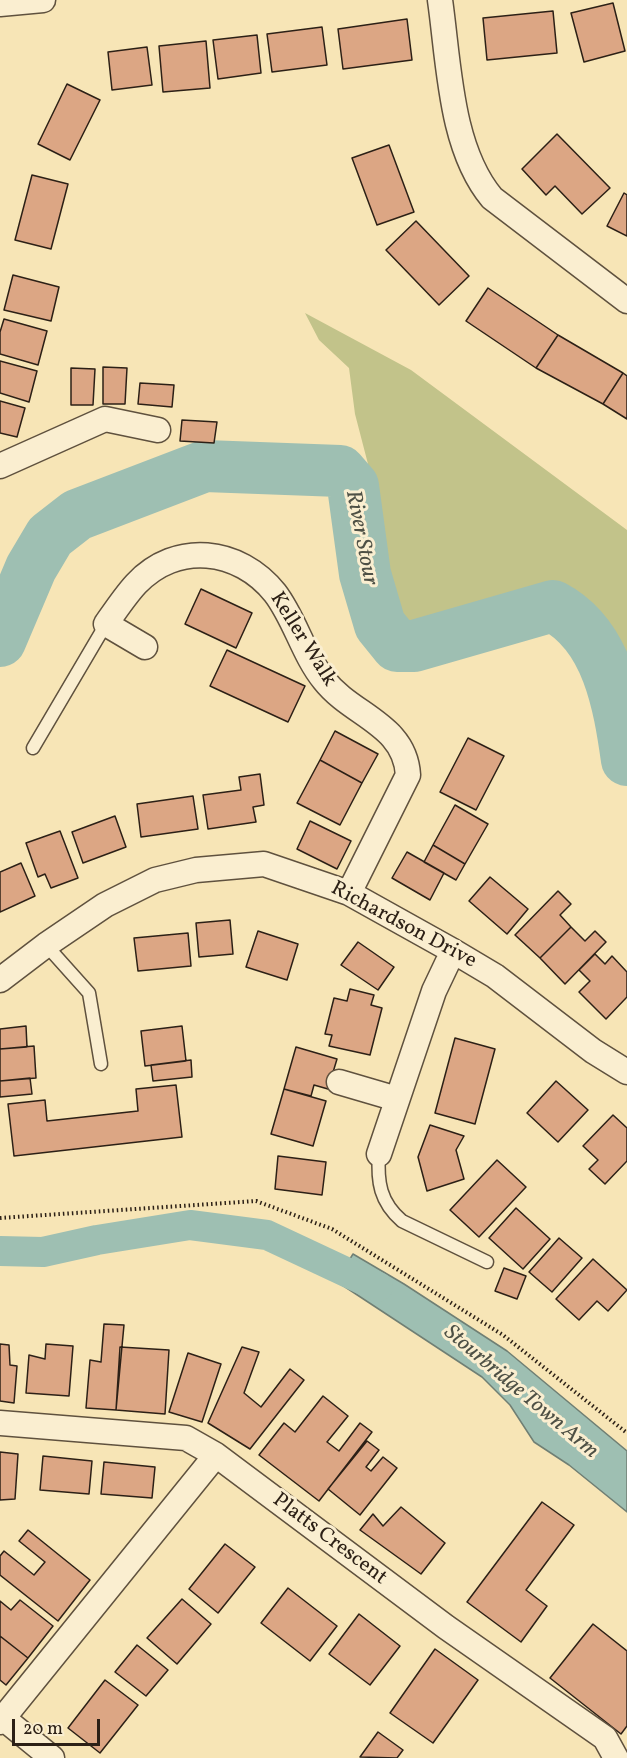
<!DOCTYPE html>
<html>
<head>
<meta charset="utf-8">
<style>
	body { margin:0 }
	#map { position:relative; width:627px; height:1758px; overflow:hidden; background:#f7e5b6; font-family:Vollkorn,serif }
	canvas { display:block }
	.scale { position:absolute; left:12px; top:1719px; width:88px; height:27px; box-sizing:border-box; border:3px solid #2c2016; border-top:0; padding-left:8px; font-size:18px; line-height:21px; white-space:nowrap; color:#2c2016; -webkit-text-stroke:4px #faeed0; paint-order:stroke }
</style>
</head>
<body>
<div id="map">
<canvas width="627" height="1758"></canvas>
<div class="scale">20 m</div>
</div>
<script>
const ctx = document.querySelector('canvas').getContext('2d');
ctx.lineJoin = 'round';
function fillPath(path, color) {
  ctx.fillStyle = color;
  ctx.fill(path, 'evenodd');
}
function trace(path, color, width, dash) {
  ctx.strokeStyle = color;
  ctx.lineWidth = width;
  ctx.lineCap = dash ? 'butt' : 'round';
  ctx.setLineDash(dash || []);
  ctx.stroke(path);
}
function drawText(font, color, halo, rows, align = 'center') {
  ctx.font = font + ' Vollkorn,serif';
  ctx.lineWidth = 6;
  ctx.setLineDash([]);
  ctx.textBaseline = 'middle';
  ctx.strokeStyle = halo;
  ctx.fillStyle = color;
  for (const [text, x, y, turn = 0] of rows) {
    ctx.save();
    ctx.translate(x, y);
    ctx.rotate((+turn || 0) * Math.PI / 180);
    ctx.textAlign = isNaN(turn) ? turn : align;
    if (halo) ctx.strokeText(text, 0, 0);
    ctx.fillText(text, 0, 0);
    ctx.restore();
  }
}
fillPath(new Path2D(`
	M305,313L411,370L627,530V702L594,620L556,597L427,631L392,610L372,515L368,464L355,414L349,368L319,340Z`), '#c2c38a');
const water = new Path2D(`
	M353,1254L404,1284L507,1351L627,1451V1512L569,1465L534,1442L510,1405L482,1377L336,1281Z`);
fillPath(water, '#9ebfb2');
trace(water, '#707f74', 1.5);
trace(new Path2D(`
	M0,1251L43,1252L97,1240L190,1225L267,1235L378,1287`), '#9ebfb2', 30);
trace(new Path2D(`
	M0,641L31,568L50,536L77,515L205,466L340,471L353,486L365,574L380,625L397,646H414L553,606C608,635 619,704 627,760`), '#9ebfb2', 52);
const building = new Path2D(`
	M613,3L625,51L584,62L571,13Z
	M553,11L557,53L487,60L483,18Z
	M407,19L412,60L343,69L338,29Z
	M322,27L327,65L272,72L267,34Z
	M257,35L261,73L218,79L213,40Z
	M206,41L210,88L163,92L159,46Z
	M147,47L152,85L112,90L108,52Z
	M67,84L100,100L70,160L38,144Z
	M557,134L610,188L582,214L555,186L546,195L522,169Z
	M389,145L414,212L377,225L352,158Z
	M32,175L68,184L51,249L15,240Z
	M624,193L627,195V236L607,226Z
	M416,221L469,276L439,305L386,250Z
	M13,275L59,287L51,321L4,310Z
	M488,288L558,335L536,368L466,321Z
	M4,319L47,331L38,365L0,354V332Z
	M558,335L623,373L603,404L536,368Z
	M0,361L37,371L29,402L0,393Z
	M103,367L127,368L125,404H103Z
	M71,368L95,369L93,405H71Z
	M623,373L627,376V419L603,404Z
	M140,383L174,385L172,407L138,404Z
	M0,401L25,408L17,437L0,433Z
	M182,420L217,422L214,443L180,441Z
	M201,589L252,613L236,648L185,624Z
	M227,650L305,686L288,722L210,686Z
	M335,731L378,754L362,783L320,760Z
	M468,738L504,756L476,810L440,792Z
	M320,760L362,783L340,825L297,803Z
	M260,774L264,805L253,807L256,822L208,829L203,795L241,790L239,777Z
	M193,796L198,829L141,837L137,804Z
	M455,805L488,824L465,864L433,845Z
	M115,816L126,847L83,863L72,832Z
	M310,821L351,841L337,869L297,849Z
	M60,831L78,878L51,888L45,874L38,877L26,843Z
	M433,845L465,864L456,880L424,862Z
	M407,852L444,873L430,900L392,878Z
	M21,863L35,896L0,912V872Z
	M490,877L528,909L507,934L469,901Z
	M558,891L571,904L560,915L571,927L540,958L515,935Z
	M230,920L233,954L199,957L196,923Z
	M571,927L585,941L595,931L606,942L565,984L540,958Z
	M258,931L298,944L287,980L246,967Z
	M188,933L191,966L138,971L134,938Z
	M358,942L394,967L378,990L341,965Z
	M595,954L605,964L612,956L627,972V997L606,1019L579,992L590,981L579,970Z
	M350,989L374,995L371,1005L382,1008L370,1055L329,1046L332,1035L325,1034L334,998L347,1001Z
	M26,1026L27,1047L0,1049V1029Z
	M182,1026L186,1061L145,1066L141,1031Z
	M455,1038L495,1049L475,1124L435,1113Z
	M34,1046L36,1078L0,1081V1049Z
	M296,1047L337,1059L328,1089L314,1085L311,1096L284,1089Z
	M191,1060L192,1077L153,1081L151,1065Z
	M30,1078L32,1094L0,1097V1081Z
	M556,1081L588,1110L558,1142L527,1113Z
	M176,1085L182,1137L14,1156L8,1104L45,1100L47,1121L138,1111L136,1089Z
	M284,1089L326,1101L313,1146L271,1134Z
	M613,1115L627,1128V1161L605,1184L589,1169L598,1160L583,1146Z
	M430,1125L464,1136L456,1150L464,1179L427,1191L418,1157Z
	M278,1156L326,1162L322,1195L275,1189Z
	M497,1160L526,1187L479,1237L450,1210Z
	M516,1208L550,1239L523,1269L489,1238Z
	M559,1238L582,1258L552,1292L529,1272Z
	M593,1259L627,1290L608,1311L597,1301L579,1320L556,1299Z
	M504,1268L526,1276L517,1299L495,1291Z
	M104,1324L124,1325L116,1410L86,1408L90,1360L101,1362Z
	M0,1344L9,1345L10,1365L17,1366L14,1403L0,1401Z
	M46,1344L73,1346L69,1396L26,1393L29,1355L45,1359Z
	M120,1347L169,1350L165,1414L116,1410Z
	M242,1347L259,1352L244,1393L261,1407L290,1369L304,1380L250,1449L208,1423Z
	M188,1353L221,1364L202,1422L169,1412Z
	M323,1396L348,1416L327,1442L339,1451L360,1423L372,1432L319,1501L259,1455L284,1423L295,1432Z
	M367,1441L379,1450L366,1467L371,1471L383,1457L397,1468L360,1515L328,1489Z
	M0,1452L18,1454L15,1499L0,1500Z
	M43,1456L92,1461L89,1494L40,1490Z
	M104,1462L155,1467L152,1498L101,1494Z
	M542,1502L574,1525L526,1590L547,1606L521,1642L467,1602Z
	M401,1507L445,1543L421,1574L360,1530L373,1514L383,1526Z
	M28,1530L90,1580L58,1621L0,1575V1556L4,1551L34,1575L45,1562L19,1541Z
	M225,1544L255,1567L218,1613L189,1589Z
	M288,1588L337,1626L310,1661L261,1623Z
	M182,1599L211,1624L177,1664L147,1638Z
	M20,1600L53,1626L28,1658L0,1636V1601L11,1610Z
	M359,1614L400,1646L370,1685L329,1654Z
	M593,1624L627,1651V1726L621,1734L550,1678Z
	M0,1636L28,1658L6,1685L0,1680Z
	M137,1645L168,1670L146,1696L115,1672Z
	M435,1649L478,1680L433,1743L390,1713Z
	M105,1680L138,1705L100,1753L68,1728Z
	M378,1732L403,1750L397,1758L360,1757Z`);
fillPath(building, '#dca684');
trace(building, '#2c2016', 1.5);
const service = new Path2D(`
	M33,748L106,624
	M46,945L89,993L101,1064
	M379,1154C377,1182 380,1202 402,1221L487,1262`);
const minor = new Path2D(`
	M440,0C449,63 450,148 492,198L627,301
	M0,4L43,0
	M0,466L105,419L158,430
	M145,647L106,624C115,611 125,596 136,584C176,541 239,548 275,593C295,619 303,654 324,680C352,716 405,724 408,775L349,893
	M0,980L46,945L105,905L155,880L196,870L264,864L349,893L453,951L495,976L593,1051L627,1072
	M339,1082L397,1099
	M379,1154L434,991L453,951
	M0,1423L186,1438L216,1455L446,1627L605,1738L616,1758
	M3,1718L52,1758
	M0,1722L216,1455`);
trace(service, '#5f513e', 15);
trace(minor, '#5f513e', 27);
trace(new Path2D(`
	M0,1218L256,1201L332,1229L503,1335L627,1433`), '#2c2016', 4, [1.5, 3]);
trace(service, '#faeed0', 12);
trace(minor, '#faeed0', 24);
drawText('21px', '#2c2016', '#faeed0', [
	["Keller Walk",302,640,58],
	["Richardson Drive",403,926,28],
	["Platts Crescent",329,1540,37]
]);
drawText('italic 22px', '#4e5045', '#faeed0', [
	["River Stour",360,538,79],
	["Stourbridge Town Arm",520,1393,40]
]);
</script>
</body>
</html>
